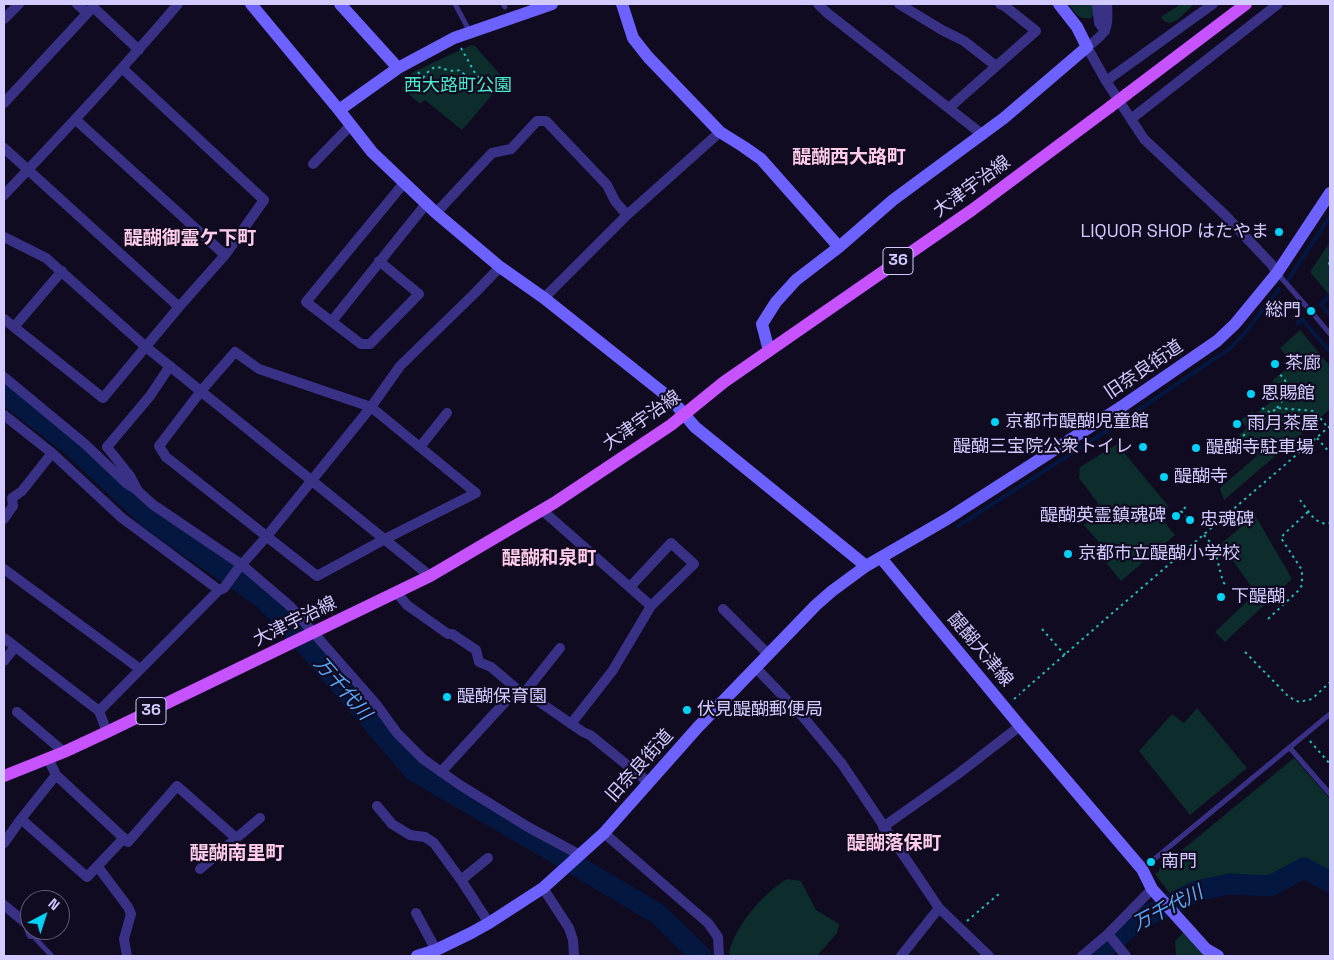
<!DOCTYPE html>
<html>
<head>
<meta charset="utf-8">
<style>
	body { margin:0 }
	#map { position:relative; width:1334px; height:960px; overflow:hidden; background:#100b21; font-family:"Space Grotesk",sans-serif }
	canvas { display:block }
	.frame { position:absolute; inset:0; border:5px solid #d3cbff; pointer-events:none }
	.north { position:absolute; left:20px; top:890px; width:50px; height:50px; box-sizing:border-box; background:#100b21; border:1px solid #5e587a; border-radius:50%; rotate:40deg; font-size:14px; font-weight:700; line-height:20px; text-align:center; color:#d3cbff }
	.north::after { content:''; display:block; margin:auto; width:18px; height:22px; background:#00d2f6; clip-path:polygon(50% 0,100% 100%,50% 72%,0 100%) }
</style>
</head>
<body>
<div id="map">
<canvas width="1334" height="960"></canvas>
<div class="frame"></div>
<div class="north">N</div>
</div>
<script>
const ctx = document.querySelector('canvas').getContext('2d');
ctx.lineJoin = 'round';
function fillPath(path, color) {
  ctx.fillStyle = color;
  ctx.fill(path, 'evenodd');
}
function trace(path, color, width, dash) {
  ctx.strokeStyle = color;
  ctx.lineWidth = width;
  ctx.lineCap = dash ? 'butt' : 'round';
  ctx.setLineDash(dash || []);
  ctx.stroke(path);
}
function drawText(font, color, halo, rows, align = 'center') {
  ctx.font = font + ' "Space Grotesk","Noto Sans JP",sans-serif';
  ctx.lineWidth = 4.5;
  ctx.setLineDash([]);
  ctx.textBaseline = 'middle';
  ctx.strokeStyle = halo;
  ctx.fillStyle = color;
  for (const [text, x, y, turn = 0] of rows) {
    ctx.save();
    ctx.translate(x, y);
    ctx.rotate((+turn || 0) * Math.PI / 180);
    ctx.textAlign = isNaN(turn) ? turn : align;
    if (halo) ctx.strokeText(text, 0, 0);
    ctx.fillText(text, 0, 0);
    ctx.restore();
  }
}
fillPath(new Path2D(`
	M1068,4H1093L1094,14L1091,18C1078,20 1076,13 1068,4Z
	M1181,4H1194C1185,12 1170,33 1161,17Z
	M471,45L475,46L505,80L462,130L425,100L420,104L402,88L410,78L411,73Z
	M1330,242V296L1310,272Z
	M1300,330L1330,366V409L1224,500L1220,489L1222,486L1257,456L1239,435L1247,428L1241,420L1252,411L1255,414L1272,401L1269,397L1278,389L1272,381L1292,364L1280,348Z
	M1117,444L1169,507L1160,517L1175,535L1121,581L1098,553L1104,548L1084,525L1098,513V503L1079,478L1080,467Z
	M1255,515L1292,579L1225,642L1215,632L1256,593L1221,544Z
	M1197,708L1247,768L1190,815L1139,751L1172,714L1184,723Z
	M1294,758L1330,799V874L1304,861L1266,877L1229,874L1201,880L1171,895L1155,874L1159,871V869Z
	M787,879L801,881L816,910L839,924L837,933L817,956H731L729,953C735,926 763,893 787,879Z
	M1184,932L1210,956H1176L1175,941Z`), '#0d2c2c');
trace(new Path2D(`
	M1288,280L1330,216
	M1328,297L1321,304L1330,315
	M1297,324L1302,319L1330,352
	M958,526L1113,427L1229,349L1244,334L1279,289`), '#041741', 4);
trace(new Path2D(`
	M4,393L72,446L151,520L264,599L289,625L414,771L540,844L658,914L701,956
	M1096,956L1138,920L1197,891L1229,884L1270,886L1304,868L1330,882`), '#041741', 21);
trace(new Path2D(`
	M461,48L475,73L482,82
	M418,72L423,78L435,85
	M423,78C439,56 441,75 460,70L464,74L456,87
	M1330,256L1329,263L1330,266
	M1262,408L1271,413
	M1277,408L1291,388L1279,373
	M1317,438L1330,453
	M1238,440L1277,408L1315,411L1328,428
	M1300,500C1308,510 1316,527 1330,523
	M1181,511L1189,520
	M1179,513L1188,505
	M1204,535L1214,547L1223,582L1226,585
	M1268,619L1299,590L1302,585V570L1281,538L1284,534L1309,511
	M1042,629L1065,655
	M1245,652L1289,697L1299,702L1312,699L1330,682
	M1023,691L1109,616L1330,426
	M1014,699L1020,694
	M1310,741L1330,764
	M967,921L1000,893`), '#21bdbb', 2, [2.5, 4]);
trace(new Path2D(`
	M455,4L470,32
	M503,4L505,7
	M1277,273L1307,307
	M1315,316L1330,334
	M1290,748L1330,794
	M1152,861L1330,714
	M31,934L52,956`), '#383185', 5);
trace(new Path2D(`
	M77,4L87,13
	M818,4L826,12L983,135
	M899,4L942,30L964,41L996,66
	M1097,4L1099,23L1105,31
	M1107,4C1109,28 1107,33 1087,47L1106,81L1144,139L1225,215L1272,265L1277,273
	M4,19L19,4
	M1106,81L1213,4
	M4,103L93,7L139,50
	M949,108L1036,31L1006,7L1000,4
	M1131,119L1278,4
	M76,120L225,255
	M4,148L179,307
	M313,164L351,125
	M4,195C64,132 122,70 178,4
	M436,213L492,153L511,149L537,121H546L607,185L615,201L627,215
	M4,237L46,258L146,347L430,576
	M379,261L419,294L370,344H361L306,302L404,183
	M544,298L627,215L720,132
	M4,319L103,398L179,307L225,255L264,200L123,69
	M332,321L426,204
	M14,327L62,271
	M235,352L259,369L371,407L476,493L385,539L317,576L166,457L159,446L201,391Z
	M170,366L150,396L107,447L130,476L138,491L152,504L242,565L290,606L376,704L397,733L423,759L460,785L528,827L580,855
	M4,377L85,444L126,483L137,490
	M4,415L52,453L122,518L219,590
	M420,447L447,413
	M542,510L651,606
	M4,519L13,506L12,498L22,491L52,453
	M4,569L140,669
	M396,592L407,605L448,634H452L476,650L479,662L491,667L517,689L525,692L583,732L590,735L648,782
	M723,609L769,655
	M4,638L99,711
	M4,661L15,647
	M756,668L804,718L842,764L939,908L989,956
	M525,692L560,648
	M17,712L64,752
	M571,724L613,670L651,606L694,564L671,543L630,587
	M107,732L99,711L219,590L224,588L237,570L267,536L371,407L400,366L475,293L500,267
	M48,758L56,775L128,842L177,786L236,838
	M441,772L517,689
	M377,806L392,824L410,835L425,837L434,843L461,880L489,923
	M21,819L87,877L124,838
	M883,827L958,774L1020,726
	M604,833L708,923L718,937L719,956
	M4,843L21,819L56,775
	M98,867L128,907L131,914L124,939L127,956
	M200,869L260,818
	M461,880L488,858
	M543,888L569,928L573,940L574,956
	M4,905L28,925L31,934
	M416,913L436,950
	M1108,934L1126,956
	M901,956L939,908
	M1082,956L1108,934L1152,889`), '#383185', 10);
trace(new Path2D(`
	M251,4L339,110L372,152L436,213L500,267L544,298L671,399L695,427L866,566
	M340,4L398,68
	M622,4L633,38L648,57L720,132L744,147L761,159L839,247
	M339,110L398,68L454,38L552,4
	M769,351L762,324L776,302L796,280L839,247L893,200L1004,118L1087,47L1077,27L1059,4
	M881,558L1020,726L1142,869L1152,889L1206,949L1218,956
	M417,956L436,950L471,933L489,923L543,888L604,833L698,727L816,605L832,591L866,566L947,519L1124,405L1217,341L1235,324L1277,273L1330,193`), '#6d62ff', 12);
trace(new Path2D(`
	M1127,94L1246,4
	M4,776L64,752L107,732L430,576L554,503L671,425L724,382L972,210L1110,107`), '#c752ff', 12);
trace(new Path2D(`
	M1110,107L1127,94`), '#c752ff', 12);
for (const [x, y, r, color] of [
	[1279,232,5,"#00d2f6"],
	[1311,311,5,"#00d2f6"],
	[1275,364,5,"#00d2f6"],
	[1251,394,5,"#00d2f6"],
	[995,422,5,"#00d2f6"],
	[1237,424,5,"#00d2f6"],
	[1143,447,5,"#00d2f6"],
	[1196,448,5,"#00d2f6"],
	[1164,477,5,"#00d2f6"],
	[1176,516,5,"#00d2f6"],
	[1190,520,5,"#00d2f6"],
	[1068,554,5,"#00d2f6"],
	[1221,597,5,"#00d2f6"],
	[447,697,5,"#00d2f6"],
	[687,710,5,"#00d2f6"],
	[1151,862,5,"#00d2f6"]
]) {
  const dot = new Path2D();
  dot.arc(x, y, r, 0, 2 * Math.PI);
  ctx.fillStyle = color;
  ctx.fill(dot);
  trace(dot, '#100b21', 2);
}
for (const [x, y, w] of [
	[898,261,30],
	[151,711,30]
]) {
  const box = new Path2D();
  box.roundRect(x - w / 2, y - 13.5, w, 27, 4);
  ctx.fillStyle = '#100b21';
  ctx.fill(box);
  trace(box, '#d3cbff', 1);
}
drawText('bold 16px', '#d3cbff', null, [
	["36",898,261],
	["36",151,711]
]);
drawText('18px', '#4bebcb', '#100b21', [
	["西大路町公園",458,86]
]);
drawText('18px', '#d3cbff', '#100b21', [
	["大津宇治線",972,187,-36],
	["旧奈良街道",1144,370,-34],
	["大津宇治線",642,421,-35],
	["大津宇治線",295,622,-26],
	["醍醐大津線",980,650,50],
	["旧奈良街道",640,766,-48]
]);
drawText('18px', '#d3cbff', '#100b21', [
	["LIQUOR SHOP はたやま",1269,232,"right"],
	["総門",1301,311,"right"],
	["茶廊",1285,364],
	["恩賜館",1261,394],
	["京都市醍醐児童館",1005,422],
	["雨月茶屋",1247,424],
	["醍醐三宝院公衆トイレ",1133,447,"right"],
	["醍醐寺駐車場",1206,448],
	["醍醐寺",1174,477],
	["醍醐英霊鎮魂碑",1166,516,"right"],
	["忠魂碑",1200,520],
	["京都市立醍醐小学校",1078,554],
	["下醍醐",1231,597],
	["醍醐保育園",457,697],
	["伏見醍醐郵便局",697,710],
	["南門",1161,862]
], 'left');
drawText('bold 19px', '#ffcdea', '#100b21', [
	["醍醐西大路町",849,158],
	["醍醐御霊ケ下町",190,239],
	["醍醐和泉町",549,559],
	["醍醐落保町",894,844],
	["醍醐南里町",237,854]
]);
drawText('italic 19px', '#59aaff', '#100b21', [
	["万千代川",342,689,49],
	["万千代川",1168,909,-27]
]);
</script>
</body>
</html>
